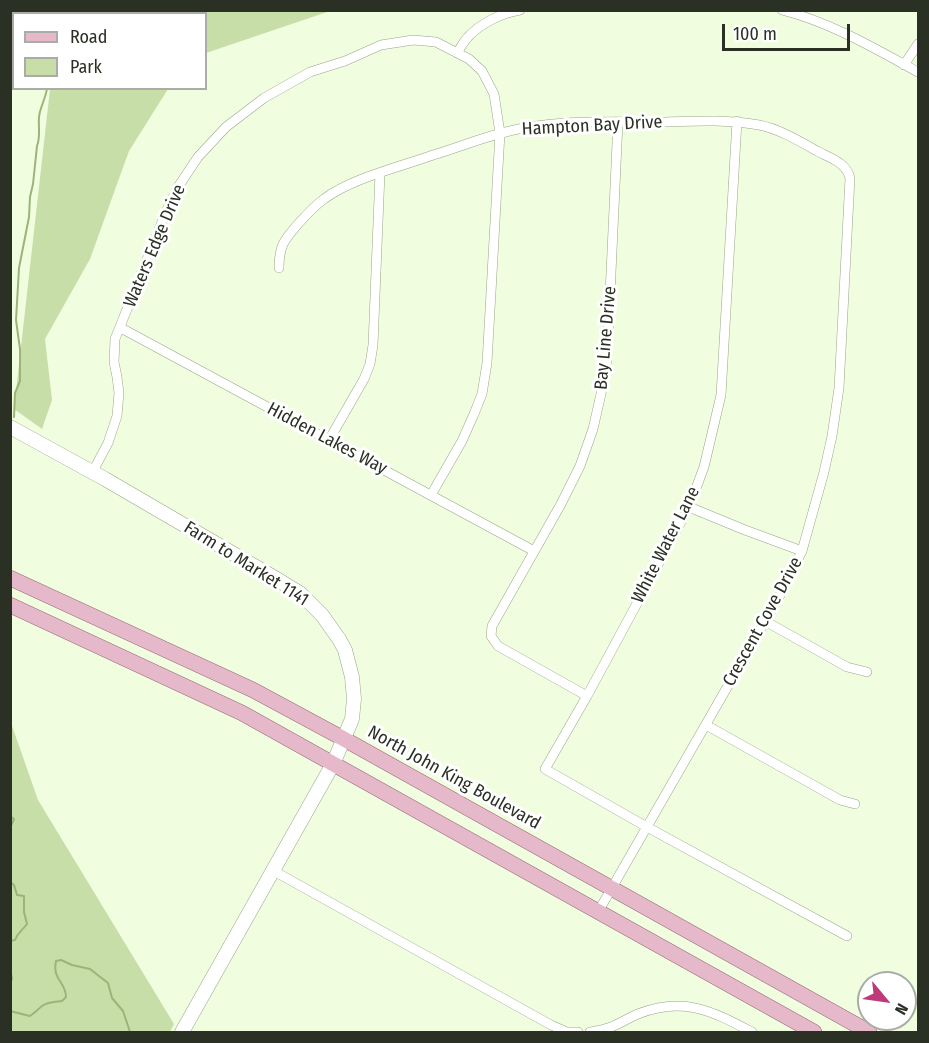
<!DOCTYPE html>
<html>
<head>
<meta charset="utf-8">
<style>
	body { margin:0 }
	#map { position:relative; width:929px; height:1043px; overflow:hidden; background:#f0fddf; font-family:"Fira Sans Condensed",sans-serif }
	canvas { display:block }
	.frame { position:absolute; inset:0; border:12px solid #2b3025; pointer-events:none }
	.legend { position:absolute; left:12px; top:12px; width:195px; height:78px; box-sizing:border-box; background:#fff; border:2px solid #aaaca8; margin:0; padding:8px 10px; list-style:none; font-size:18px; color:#2b3025 }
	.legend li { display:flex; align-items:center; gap:12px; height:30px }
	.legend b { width:30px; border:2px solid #aaaca8 }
	.north { position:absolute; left:857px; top:971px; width:60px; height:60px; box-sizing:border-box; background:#fff; border:2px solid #aaaca8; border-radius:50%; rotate:119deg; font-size:16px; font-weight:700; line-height:24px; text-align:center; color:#2b3025 }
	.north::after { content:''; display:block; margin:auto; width:21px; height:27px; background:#bf397a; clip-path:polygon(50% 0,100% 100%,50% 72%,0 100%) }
	.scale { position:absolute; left:722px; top:24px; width:128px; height:27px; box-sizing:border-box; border:3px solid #2b3025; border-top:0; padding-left:8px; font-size:18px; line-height:21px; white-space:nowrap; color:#2b3025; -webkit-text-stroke:4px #fff; paint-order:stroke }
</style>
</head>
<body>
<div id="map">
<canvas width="929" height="1043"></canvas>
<div class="frame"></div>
<ul class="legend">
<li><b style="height:8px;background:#e5b9ca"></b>Road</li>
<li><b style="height:16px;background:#c7dea9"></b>Park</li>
</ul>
<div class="north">N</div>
<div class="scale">100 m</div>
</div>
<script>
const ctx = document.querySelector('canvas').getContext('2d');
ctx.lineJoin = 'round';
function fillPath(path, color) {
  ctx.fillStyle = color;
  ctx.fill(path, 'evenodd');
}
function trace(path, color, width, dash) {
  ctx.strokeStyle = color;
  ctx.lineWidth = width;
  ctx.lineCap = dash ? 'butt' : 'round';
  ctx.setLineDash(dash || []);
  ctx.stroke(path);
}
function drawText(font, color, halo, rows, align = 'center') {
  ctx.font = font + ' "Fira Sans Condensed",sans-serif';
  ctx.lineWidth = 6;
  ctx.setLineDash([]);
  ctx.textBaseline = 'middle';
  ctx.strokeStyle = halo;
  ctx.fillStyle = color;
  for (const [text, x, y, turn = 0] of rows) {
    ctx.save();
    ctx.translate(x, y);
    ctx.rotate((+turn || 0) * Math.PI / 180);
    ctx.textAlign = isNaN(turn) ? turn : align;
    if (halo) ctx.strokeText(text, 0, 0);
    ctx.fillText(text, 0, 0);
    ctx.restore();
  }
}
fillPath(new Path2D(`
	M59,10H330V11L206,53V14L58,13Z
	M50,89H168L129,151L90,259L45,339L52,400L42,429L14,409Z
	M11,723L38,800L174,1024L170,1032H15L11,1030Z`), '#c7dea9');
trace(new Path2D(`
	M59,10V14
	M14,417L15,393L20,381V349L16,320L19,268L29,217L30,197L33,184L37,146C41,136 38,127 39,117C40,107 46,98 47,88
	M10,816L14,819L10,828
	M10,882L14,885L17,895L24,896V912L27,924C22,931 18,932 15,940L10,941
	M10,969L12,979L10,983
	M10,1011L30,1016C35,1013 37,1010 42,1006C47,1002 55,1002 62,1001L66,997C66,982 52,980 56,961L61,960L72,965L90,969L108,983L112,998L123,1011L130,1032`), '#9cb47a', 2);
const street = new Path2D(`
	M782,10C832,23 874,48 918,72
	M457,53C461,47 464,41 468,37C481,23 502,13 520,10
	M904,65L918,44
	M737,121L721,395L704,467L689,507L587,696L545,769L647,827L847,936
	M279,268C279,246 284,240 298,224C306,215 314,206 324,199C352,178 400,167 433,155C463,146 493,133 524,128C568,120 616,122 660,122C693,121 727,119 759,125C777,128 801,142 817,151C830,158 846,162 850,178L839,388L832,436L824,472L802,551L779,597L598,912
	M121,328L534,551
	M329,440L364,379L370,364L373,345L380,173
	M92,473L108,443L117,416L119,393L117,377L114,362L115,339L166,212L178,187L198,157L226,127L264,98L310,72L345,61L381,45L413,40L436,42L469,59L482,71L494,94L500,133L487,363L482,394L474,414L462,441L431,495
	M689,507L745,530L802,551
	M765,621L847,667L867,672
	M587,696L498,646L491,636L492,626L561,504L580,466L593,429L601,394L607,359L618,122
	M706,725L840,800L855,804
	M272,870L551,1025L567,1032H578
	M590,1032C596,1031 603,1030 608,1028C618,1025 628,1018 638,1014C684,996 712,1011 752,1032`);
const secondary = new Path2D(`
	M10,427L105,479L275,578L301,594L322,615L339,639L345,650L352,677L354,699L352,719L333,764L182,1032`);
const primary = new Path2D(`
	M10,578L253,690L344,739L869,1032
	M10,605L242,713L814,1032`);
trace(street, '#98a589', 10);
trace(secondary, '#98a589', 15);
trace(primary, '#996a7a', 16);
trace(street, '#fff', 9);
trace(secondary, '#fff', 14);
trace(primary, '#e5b9ca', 15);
drawText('18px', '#2b3025', '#fff', [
	["Hampton Bay Drive",592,126,-3],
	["Waters Edge Drive",155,246,-67],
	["Bay Line Drive",606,338,-85],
	["Hidden Lakes Way",327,439,28],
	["White Water Lane",666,545,-63],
	["Farm to Market 1141",246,564,32],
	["Crescent Cove Drive",763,622,-61],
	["North John King Boulevard",454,778,29]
]);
</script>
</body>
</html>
